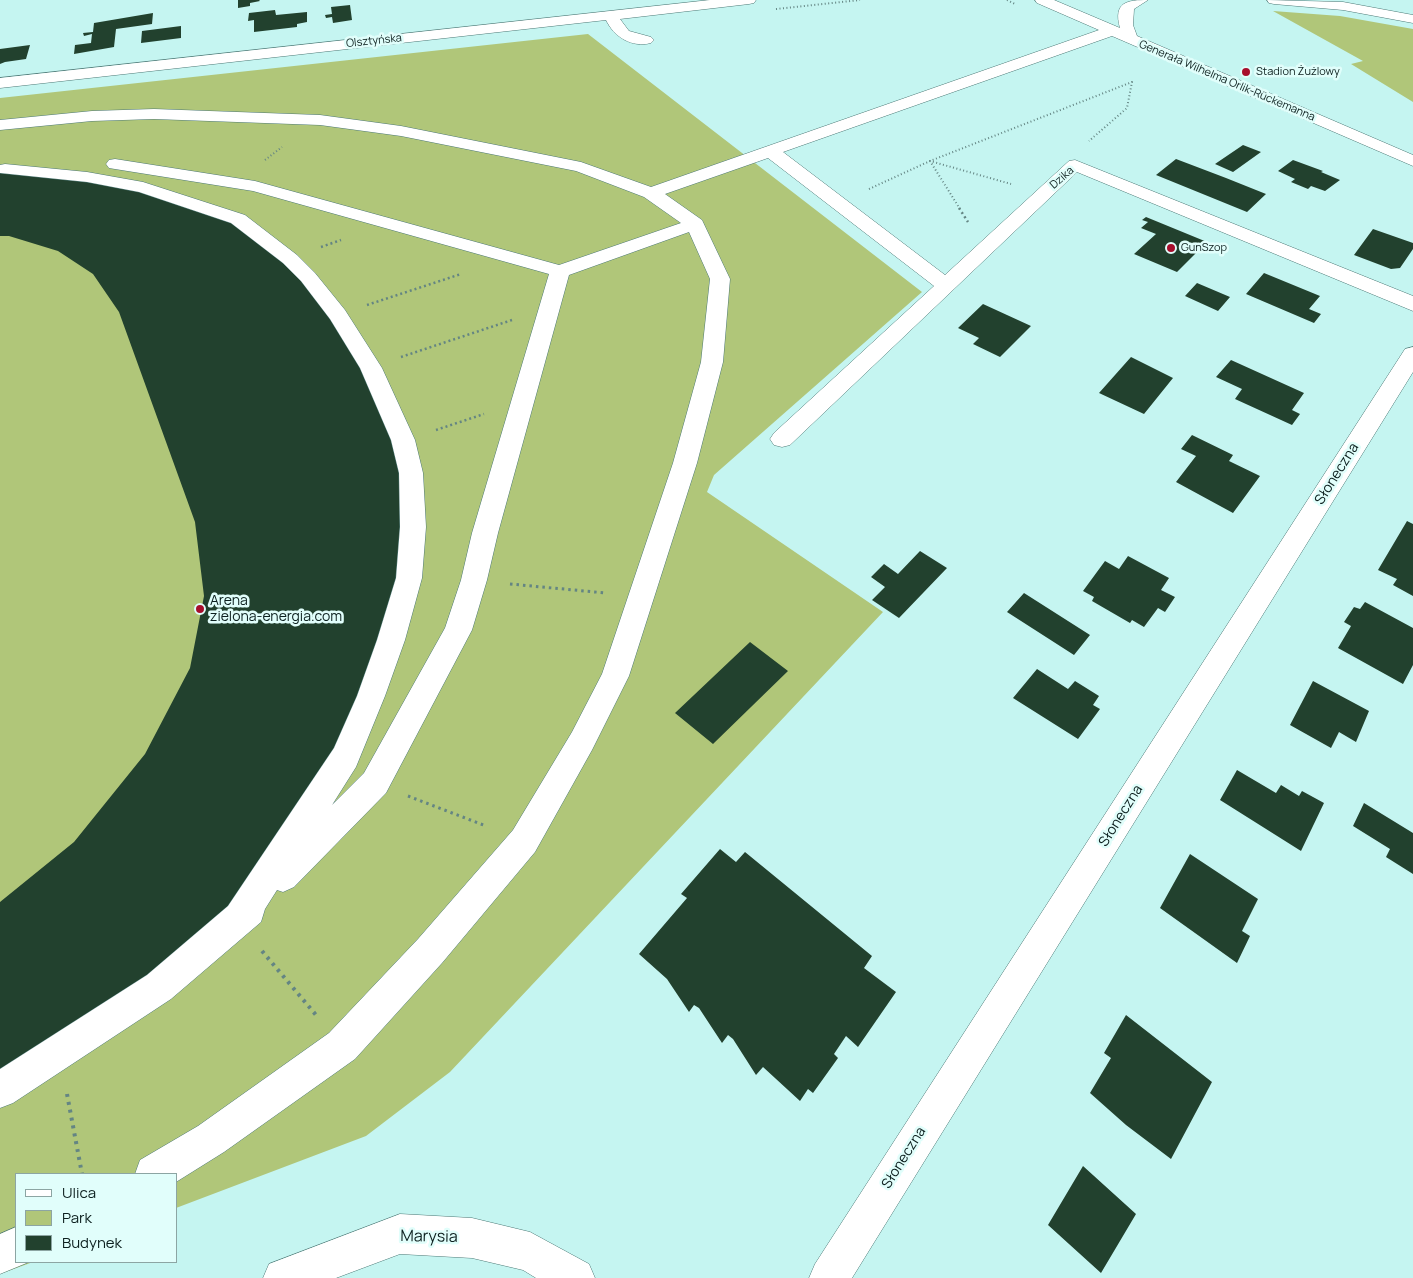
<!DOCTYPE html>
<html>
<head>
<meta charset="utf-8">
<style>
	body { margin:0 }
	#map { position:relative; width:1413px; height:1278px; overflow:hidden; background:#c5f5f1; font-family:Manrope,sans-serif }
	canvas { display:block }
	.legend { position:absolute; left:15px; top:1173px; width:162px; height:90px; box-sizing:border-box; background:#e1fefb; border:1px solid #8ca5a3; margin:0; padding:6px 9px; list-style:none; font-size:15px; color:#0d201f }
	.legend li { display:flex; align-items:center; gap:10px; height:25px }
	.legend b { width:25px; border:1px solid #8ca5a3 }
</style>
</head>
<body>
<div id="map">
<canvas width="1413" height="1278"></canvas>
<ul class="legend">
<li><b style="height:6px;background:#fff"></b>Ulica</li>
<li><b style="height:14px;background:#b0c679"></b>Park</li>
<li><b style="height:14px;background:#22412e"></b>Budynek</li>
</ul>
</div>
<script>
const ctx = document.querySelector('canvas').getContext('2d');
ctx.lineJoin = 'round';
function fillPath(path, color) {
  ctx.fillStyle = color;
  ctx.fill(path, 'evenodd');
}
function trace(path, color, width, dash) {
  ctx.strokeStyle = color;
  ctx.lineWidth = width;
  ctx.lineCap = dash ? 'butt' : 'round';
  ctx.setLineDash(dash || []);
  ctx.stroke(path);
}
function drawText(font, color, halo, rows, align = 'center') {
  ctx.font = font + ' Manrope,sans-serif';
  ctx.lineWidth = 5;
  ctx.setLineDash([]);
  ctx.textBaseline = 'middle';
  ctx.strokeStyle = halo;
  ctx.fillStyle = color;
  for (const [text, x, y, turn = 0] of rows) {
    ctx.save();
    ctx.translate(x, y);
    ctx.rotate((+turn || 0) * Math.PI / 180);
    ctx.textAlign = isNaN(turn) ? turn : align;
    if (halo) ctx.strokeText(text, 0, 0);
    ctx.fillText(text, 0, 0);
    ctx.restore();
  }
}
fillPath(new Path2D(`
	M1273,11L1340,16L1413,29V102L1351,64L1363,61Z
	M588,34L922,292L714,475L707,492L883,612L450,1072L366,1136L176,1208V1174H16V1262H33L0,1274V98Z`), '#b0c679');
fillPath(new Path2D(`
	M238,0H259L260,1L250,3V6L238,8Z
	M350,5L352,20L333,23L332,17L326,18L325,15L332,14L331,7Z
	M275,10L276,15L307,12V22L297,24V27L254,32V20L248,21L249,13Z
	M153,13L152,24L116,29L114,47L74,54L75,45L91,43L92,34L84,36L83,33L93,32L94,23Z
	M181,26V38L141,43L142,31Z
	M30,45L26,59L5,62L0,64V49Z
	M1243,145L1261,152L1233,172L1215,164Z
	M1176,159L1226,178L1266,194L1247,212L1156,175Z
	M1293,160L1323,171L1321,172L1340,180L1325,191L1311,186L1308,189L1291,182L1295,179L1278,171Z
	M0,170L87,177L238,219L308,277L403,440L413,527L371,696L237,922L0,1090V902L74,842L145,754L190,668L204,596L195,522L119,312L93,274L58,251L9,236H0Z
	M1146,217L1207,242L1177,272L1134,254L1156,234L1141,228L1148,222L1142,220Z
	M1373,229L1413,243V249L1400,268L1391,269L1354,255Z
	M1264,273L1320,296L1309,309L1321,314L1314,323L1246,294Z
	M1197,283L1230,297L1218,311L1185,296Z
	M983,304L1031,326L1000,357L973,344L979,338L958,328Z
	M1131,357L1173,378L1144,414L1099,393Z
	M1231,360L1304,393L1292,410L1300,414L1292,425L1235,399L1242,389L1216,377Z
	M1192,435L1233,455L1229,461L1260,476L1233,513L1176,482L1196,456L1181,449Z
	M1407,521L1413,524V596L1393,585L1397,579L1378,570Z
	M920,551L947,568L899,618L872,600L885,587L871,577L884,564L898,574Z
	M1128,556L1169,578L1161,590L1175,597L1165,612L1158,608L1144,627L1132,620L1130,623L1092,601L1094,597L1083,591L1105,561L1119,569Z
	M1024,593L1090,635L1074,655L1007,612Z
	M1365,602L1413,628V665L1403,684L1338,648L1351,626L1344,622L1354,607L1360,609Z
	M750,642L788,671L713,744L675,713Z
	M1037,669L1068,689L1075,681L1099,696L1093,705L1100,709L1078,739L1013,698Z
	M1313,681L1369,711L1356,742L1339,732L1331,748L1290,725Z
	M1237,770L1276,793L1281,785L1299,796L1302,791L1324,803L1301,851L1220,800Z
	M1364,803L1413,833V874L1386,857L1390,849L1353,826Z
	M720,849L736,862L745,852L872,956L864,968L896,992L858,1047L846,1036L834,1054L838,1058L813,1093L808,1089L800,1101L763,1067L756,1075L733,1039L728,1035L722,1043L699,1008L694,1005L689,1012L667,979L639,954L687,898L681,894Z
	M1190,854L1258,899L1242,931L1250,936L1237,963L1160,908Z
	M1126,1015L1212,1082L1171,1159L1126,1125L1090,1093L1111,1058L1104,1053Z
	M1083,1166L1136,1214L1101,1273L1048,1225Z`), '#22412e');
const minor = new Path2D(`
	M710,0H756L754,3L749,4L620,19L629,31L651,37L654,40L651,43C632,48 614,37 606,20L0,88V78Z
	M1035,0H1054L1120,28C1113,2 1127,0 1148,0L1134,9L1133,25L1137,36L1413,155V166L1112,36L783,152L945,275L1069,161L1075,160L1413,296V311L1077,172L790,445L782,447L774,445L770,439L774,433L934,286L768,158L665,194L702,220L730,279L723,362L697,463L629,676L592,750L535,852L442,963L355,1059L224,1152L176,1182V1174H135L140,1160L198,1126L329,1033L418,939L513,830L572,732L602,674L673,463L701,362L710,279L689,232L569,275L498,533L487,580L472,630L386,793L294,887L283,892L277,890L265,909L261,922L171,999L13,1103L0,1108V1069L147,975L228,906L334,748L357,696L377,640L396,578L400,527L399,473L391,440L360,368L330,319L301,281L283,263L231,223L139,192L87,182L0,173V165L5,164L87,172L143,182L245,215L297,255L315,273L345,310L382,368L415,440L423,473L426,527L422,578L405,640L385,696L356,767L332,805L364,773L445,628L461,580L472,533L549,274L253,191L115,169L109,168L106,164L109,160L115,159L255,181L559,265L681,223L644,197L576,171L401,136L320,125L154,119L92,121L0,130V120L92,111L154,109L320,115L401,126L581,162L651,187L1099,30L1037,3Z
	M1267,0L1343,2L1413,15V23L1343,10L1274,4L1269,3Z
	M1413,347V372L852,1278H809L815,1264L1405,349Z
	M400,1214L472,1218L530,1232L589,1264L595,1278H536L523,1270L472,1258L400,1254L336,1278H263L269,1264Z
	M16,1227V1262H29L0,1274V1234Z`);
trace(minor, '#4d7976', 1);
trace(new Path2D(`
	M1007,0L1015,4
	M776,9L860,0
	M265,160L282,147
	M869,189L930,161L1132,82L1127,108L1089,141
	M960,209L930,161L1011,184`), '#648583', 2, [1, 2.5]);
trace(new Path2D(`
	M959,208L968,222
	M321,247L341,240
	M367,305L461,274
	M401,357L512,320
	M436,430L484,414`), '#648583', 2.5, [2, 3]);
trace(new Path2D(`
	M510,584L606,593
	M408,796L486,826`), '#648583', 3, [2.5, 4]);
trace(new Path2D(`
	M262,951L316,1015
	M67,1094L82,1174`), '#648583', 4, [3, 5]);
fillPath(minor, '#fff');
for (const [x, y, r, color] of [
	[1246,72,5,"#a70e2c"],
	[1171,248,5,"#a70e2c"],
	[200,609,5,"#a70e2c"]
]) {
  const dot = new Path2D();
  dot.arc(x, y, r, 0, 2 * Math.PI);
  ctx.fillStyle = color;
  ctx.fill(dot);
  trace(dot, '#e1fefb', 2);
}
drawText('11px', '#0d201f', '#e1fefb', [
	["Olsztyńska",374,41,-6],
	["Generała Wilhelma Orlik-Rückemanna",1227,81,23],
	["Dzika",1062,178,-41]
]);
drawText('11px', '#0d201f', '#e1fefb', [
	["Stadion Żużlowy",1256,72],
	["GunSzop",1181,248]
], 'left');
drawText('14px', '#0d201f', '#e1fefb', [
	["Słoneczna",1337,474,-58],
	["Słoneczna",1121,816,-58],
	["Słoneczna",904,1158,-58]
]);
drawText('14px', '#0d201f', '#e1fefb', [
	["Arena",210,601],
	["zielona-energia.com",210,617]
], 'left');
drawText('16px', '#0d201f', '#e1fefb', [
	["Marysia",429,1237,1]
]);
</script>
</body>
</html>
